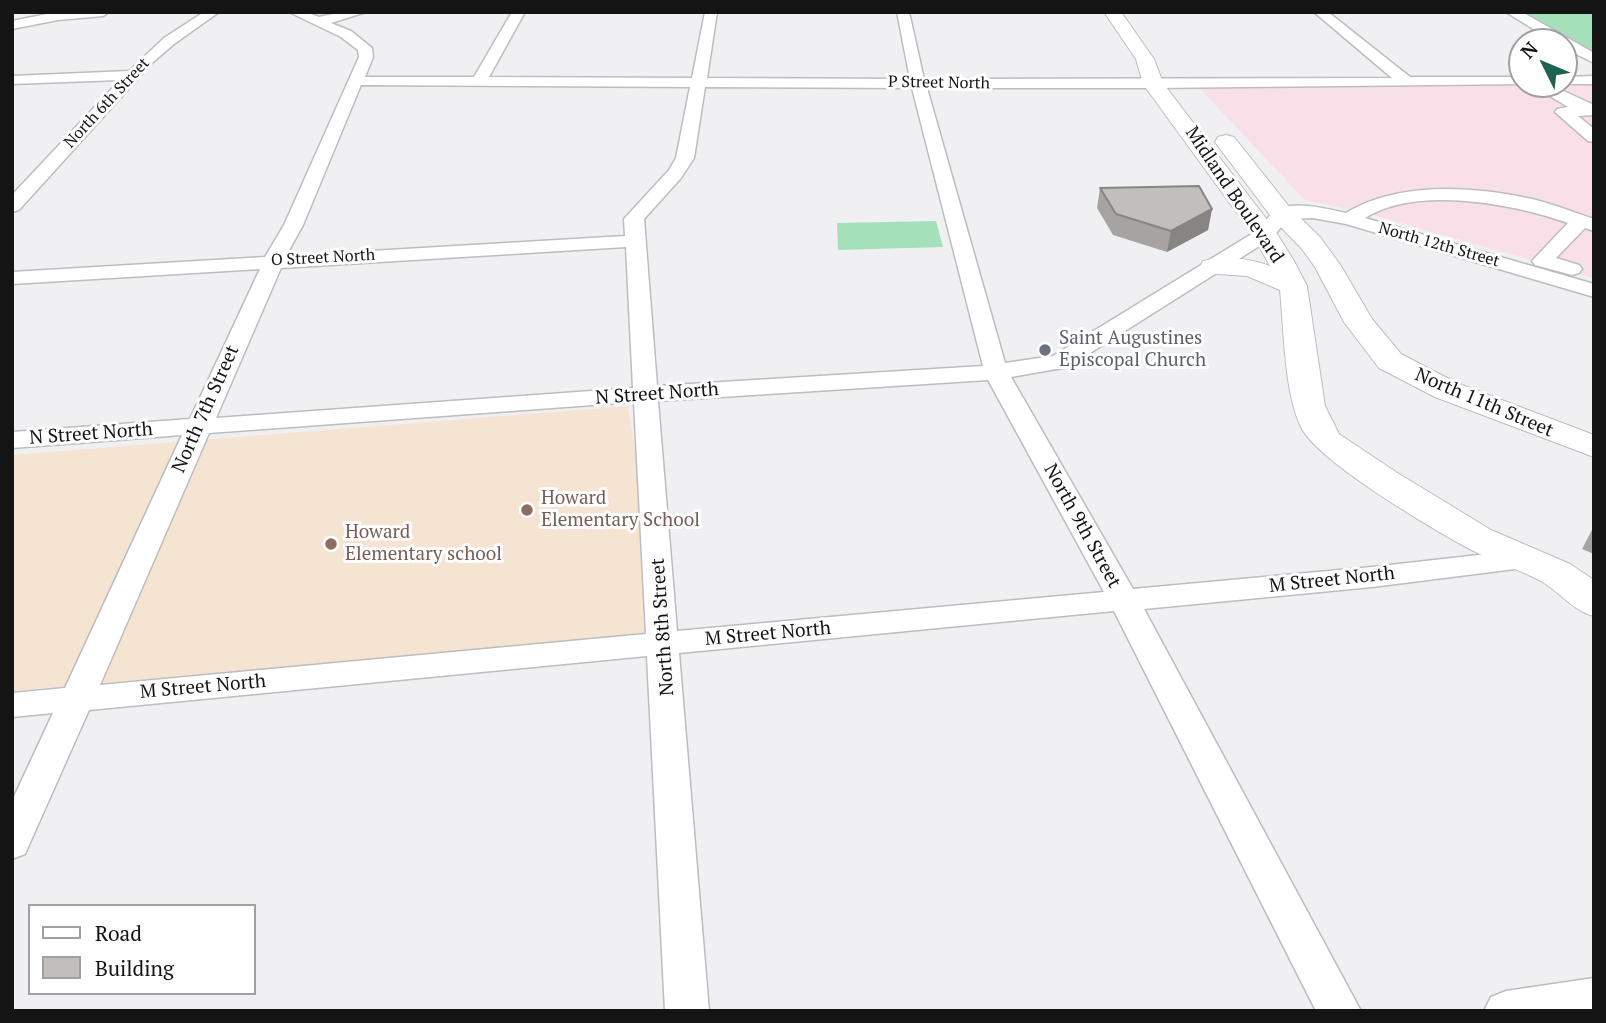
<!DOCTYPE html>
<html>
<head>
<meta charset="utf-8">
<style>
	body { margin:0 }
	#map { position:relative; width:1606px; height:1023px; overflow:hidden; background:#f0f0f3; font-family:"PT Serif",serif }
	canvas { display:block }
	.frame { position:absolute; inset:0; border:14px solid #141415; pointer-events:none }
	.legend { position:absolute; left:28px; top:904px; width:228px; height:91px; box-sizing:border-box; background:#fefeff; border:2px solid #a0a0a1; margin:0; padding:9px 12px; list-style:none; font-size:21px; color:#141415 }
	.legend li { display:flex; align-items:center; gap:14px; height:35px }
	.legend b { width:35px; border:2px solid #a0a0a1 }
	.north { position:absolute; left:1508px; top:28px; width:70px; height:70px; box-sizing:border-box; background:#fefeff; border:2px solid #a0a0a1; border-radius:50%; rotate:313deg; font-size:19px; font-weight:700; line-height:28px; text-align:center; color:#141415 }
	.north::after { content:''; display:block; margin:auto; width:24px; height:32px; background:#1c6255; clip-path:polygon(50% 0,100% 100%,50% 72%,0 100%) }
</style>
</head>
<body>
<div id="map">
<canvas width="1606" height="1023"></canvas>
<div class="frame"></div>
<ul class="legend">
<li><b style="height:9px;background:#fff"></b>Road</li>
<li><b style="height:19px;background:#c1bebc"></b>Building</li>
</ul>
<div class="north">N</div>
</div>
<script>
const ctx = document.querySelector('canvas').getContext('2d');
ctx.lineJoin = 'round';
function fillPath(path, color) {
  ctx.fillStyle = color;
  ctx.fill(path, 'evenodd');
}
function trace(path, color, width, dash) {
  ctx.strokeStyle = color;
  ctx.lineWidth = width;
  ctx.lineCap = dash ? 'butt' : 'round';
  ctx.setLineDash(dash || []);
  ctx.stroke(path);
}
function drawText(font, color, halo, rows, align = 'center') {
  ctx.font = font + ' "PT Serif",serif';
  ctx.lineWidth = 6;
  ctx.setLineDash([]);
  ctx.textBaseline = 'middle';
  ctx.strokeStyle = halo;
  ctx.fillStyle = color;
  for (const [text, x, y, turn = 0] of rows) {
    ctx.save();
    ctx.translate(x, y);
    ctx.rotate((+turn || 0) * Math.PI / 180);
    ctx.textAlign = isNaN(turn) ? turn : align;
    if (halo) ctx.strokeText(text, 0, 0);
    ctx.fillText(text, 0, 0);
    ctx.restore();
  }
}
fillPath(new Path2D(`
	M1594,85V278L1366,213L1305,200L1199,88Z`), '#f9dfe7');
fillPath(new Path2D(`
	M628,406L664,634L12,691V455Z`), '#f5e4d2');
fillPath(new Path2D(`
	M1522,12H1594V53Z
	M936,221L943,247L838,250L837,223Z`), '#a4e0b9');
const minor = new Path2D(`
	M57,12H109L103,16L58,20L12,29V21Z
	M204,12H219L174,44L152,63L19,210L12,212V195L120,80L12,84V76L129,71L164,38Z
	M289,12H306L319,17L342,12H366L331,23L351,31L372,48L373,57L365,77H474L512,12H525L489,77L692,78L705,12H717L707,78L910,79L897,12H909L924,79L1392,78L1314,12H1328L1410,77H1522V84H1527L1153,88H927L1005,363L1053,356L1258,230C1264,224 1270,213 1278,209C1298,201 1326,209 1346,213C1398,181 1474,186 1532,199C1553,204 1573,212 1594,219V231L1585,228L1556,258L1579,265L1582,269L1579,273L1572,275L1535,265L1532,261L1568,223C1514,204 1417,185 1365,218L1594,284V297L1346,224L1313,218L1288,219L1272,238L1068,367L1011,377L1133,589L1372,567L1523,550L1533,552L1538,559L1533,566L1523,568L1372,587L1144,609L1361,1011H1316L1114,611L679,653L709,1011H665L647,656L89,710L25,854L12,859V801L53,713L12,717V693L65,688L182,435L12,448V432L190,419L260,269L12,284V272L265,257L284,225L359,57L358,50L341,37ZM361,85L690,87L676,158L669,170L624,219L625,236L286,256L303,225ZM705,87L912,88L983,366L657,386L644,219L681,178L694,158ZM626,247L633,388L216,418L281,268ZM988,380L1104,592L677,631L658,401ZM634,402L646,634L100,685L209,433Z
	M1506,12H1522L1594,53V63L1564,48V42H1554Z
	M1594,76V84H1559H1564V77Z
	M1530,84H1548L1594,105V115L1578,116L1594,129V142L1588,141L1555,112L1557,109L1568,107Z
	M1594,978V1011H1484L1491,997L1506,991Z`);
const major = new Path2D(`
	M1104,12H1121L1154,59L1163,83L1274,229L1294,261L1307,286L1325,406L1339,434L1396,472L1491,530L1570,564L1594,580V616C1573,611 1560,592 1541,581C1516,568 1488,559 1464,546C1428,526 1316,460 1301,427C1284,392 1284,330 1280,290L1247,276L1203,273L1200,267L1203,261C1224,256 1250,258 1270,266L1253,235L1143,84L1136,59Z
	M1226,135L1234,137L1291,209L1320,237L1341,266L1372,319L1401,354L1457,383L1594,435V457L1435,397L1379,368L1344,322L1315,267L1302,249L1273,219L1215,142L1218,137Z`);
trace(minor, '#bdbdc0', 3);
trace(major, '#bdbdc0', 2);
fillPath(minor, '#fff');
fillPath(major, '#fff');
fillPath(new Path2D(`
	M1100,188L1212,209L1208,230L1167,252L1113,235L1097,208Z
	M1594,526V554L1582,549Z`), '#a6a3a2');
fillPath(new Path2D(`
	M1212,209L1208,230L1167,252L1171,231Z`), '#878584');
const building = new Path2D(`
	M1199,186L1212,209L1171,231L1116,214L1100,188Z`);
fillPath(building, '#c1bebc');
trace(building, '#878584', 2);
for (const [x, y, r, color] of [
	[1045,350,7,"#6b7280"],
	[527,510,7,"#8d6e63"],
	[331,544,7,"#8d6e63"]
]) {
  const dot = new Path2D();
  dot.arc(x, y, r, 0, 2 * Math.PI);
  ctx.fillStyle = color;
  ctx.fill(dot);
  trace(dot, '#fefeff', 2.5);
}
drawText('16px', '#141415', '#fefeff', [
	["P Street North",939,83,1],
	["North 6th Street",107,103,-47],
	["North 12th Street",1439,245,16],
	["O Street North",323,258,-3]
]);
drawText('19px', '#141415', '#fefeff', [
	["Midland Boulevard",1234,195,56],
	["N Street North",657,394,-4],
	["North 11th Street",1484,403,23],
	["North 7th Street",206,409,-66],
	["N Street North",91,434,-4],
	["North 9th Street",1082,526,61],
	["M Street North",1332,580,-6],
	["North 8th Street",663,627,-94],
	["M Street North",768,634,-5],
	["M Street North",203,687,-5]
]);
drawText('19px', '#5b616d', '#fefeff', [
	["Saint Augustines",1059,339],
	["Episcopal Church",1059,361]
], 'left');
drawText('19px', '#785e54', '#fefeff', [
	["Howard",541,499],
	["Elementary School",541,521],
	["Howard",345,533],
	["Elementary school",345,555]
], 'left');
</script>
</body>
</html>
